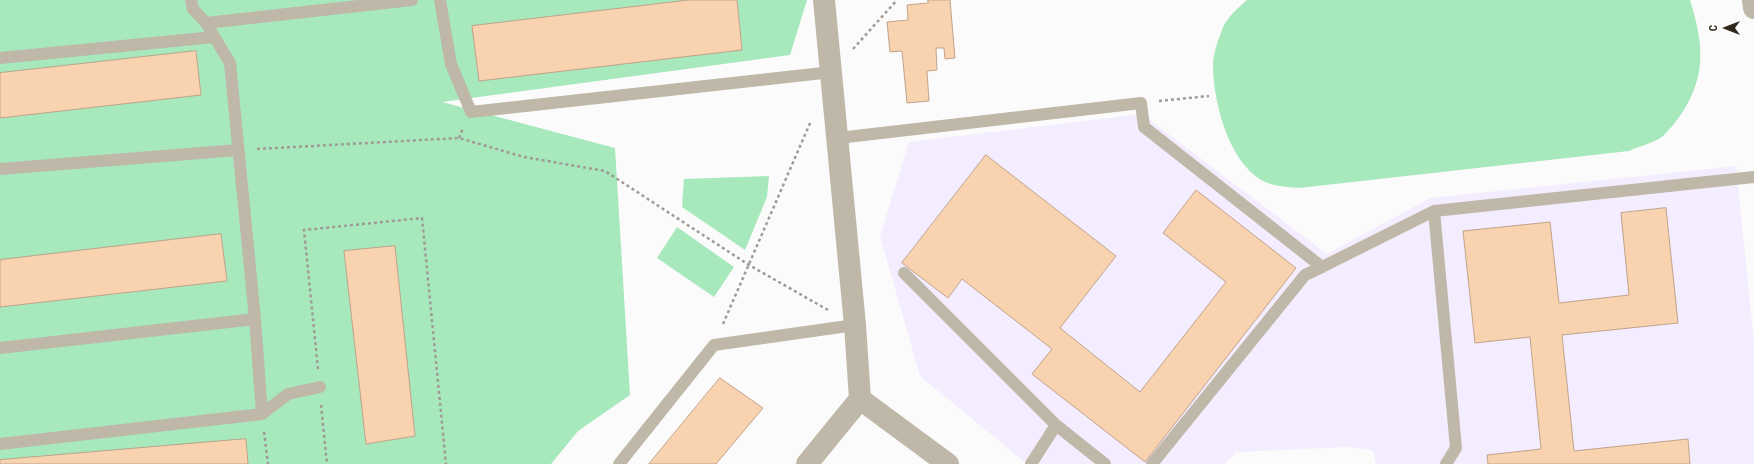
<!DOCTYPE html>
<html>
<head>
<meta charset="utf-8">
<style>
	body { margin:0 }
	#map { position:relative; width:1754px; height:464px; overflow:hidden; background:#fbfbfb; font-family:"Roboto Condensed",sans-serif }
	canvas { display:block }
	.north { position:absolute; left:1706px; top:8px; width:40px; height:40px; -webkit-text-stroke:3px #fff; paint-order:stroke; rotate:270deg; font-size:11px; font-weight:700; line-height:16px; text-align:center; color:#30261b }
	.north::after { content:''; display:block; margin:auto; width:14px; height:18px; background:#30261b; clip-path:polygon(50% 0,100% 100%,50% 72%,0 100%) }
</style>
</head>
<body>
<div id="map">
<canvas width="1754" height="464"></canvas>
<div class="north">С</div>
</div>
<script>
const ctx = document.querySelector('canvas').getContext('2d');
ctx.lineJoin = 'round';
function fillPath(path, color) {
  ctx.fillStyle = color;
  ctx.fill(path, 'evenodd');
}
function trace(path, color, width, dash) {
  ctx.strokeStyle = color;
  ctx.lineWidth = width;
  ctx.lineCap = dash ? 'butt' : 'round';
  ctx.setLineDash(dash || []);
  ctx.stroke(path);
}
fillPath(new Path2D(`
	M1142,114L1327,254L1430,198L1736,166L1754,342V464H1376L1373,450L1348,447L1236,452L1225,464H1027L920,376L880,236L909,142Z`), '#f3edff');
fillPath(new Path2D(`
	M0,0H807L790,55L442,102L615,148L630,395L578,431L551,464H0Z
	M1247,0H1690C1696,19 1702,43 1700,64C1698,90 1682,118 1663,136C1655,143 1639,146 1629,151L1299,188C1286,187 1272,186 1261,180C1228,160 1213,101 1213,65C1213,55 1218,40 1222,30C1226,18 1238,8 1247,0Z
	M769,176L767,197L745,250L682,207L684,179Z
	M677,227L734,267L714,297L657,258Z`), '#a7e8bc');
const building = new Path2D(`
	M689,0H737L742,50L479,81L472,26Z
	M928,0H950L955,58L945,59L944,48H936L937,70L927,71L929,101L907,103L902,51L890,52L887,22L908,20L907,5L928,3Z
	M196,51L201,95L0,118V73Z
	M986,155L1116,256L1060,328L1140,392L1226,282L1163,233L1196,190L1296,268L1145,462L1032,374L1052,349L962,279L948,298L902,263Z
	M1666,208L1678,323L1562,335L1574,451L1688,439L1690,464H1488L1487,455L1541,449L1530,337L1475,343L1463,231L1550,222L1559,303L1629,295L1621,213Z
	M221,234L227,281L0,307V260Z
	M395,246L415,436L366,444L344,251Z
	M720,378L763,408L716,464H649Z
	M246,439L248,464H0V460Z`);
fillPath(building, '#f9d2b0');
trace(building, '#c1a38a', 1);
trace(new Path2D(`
	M853,49L897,0
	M1159,101L1209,96
	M459,138L463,128
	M257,149L459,138L524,157L605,171L749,265L828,310
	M723,324L811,121
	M318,369L304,230L422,218L446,464
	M321,405L327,464
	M264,432L268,464`), '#9f9a95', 2.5, [3, 3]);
trace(new Path2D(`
	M440,0L451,64L471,112L832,72
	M206,23L412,0
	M0,58L214,37
	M838,138L1141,103L1144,127L1322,267L1434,211L1754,177
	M0,169L238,150
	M1434,211L1456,448L1446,464
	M904,273L1056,425
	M0,348L255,319
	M262,414L288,394L320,387
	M0,444L262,414L255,319L230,63L206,23L193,9L191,0
	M619,464L714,345L855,325
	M1031,464L1056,425L1105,464
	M1152,464L1305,275L1322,267`), '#bfb7a8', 12);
trace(new Path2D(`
	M824,0L855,325L860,399
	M1753,0L1754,8
	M860,399L948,464
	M807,464L860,399`), '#bfb7a8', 22);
</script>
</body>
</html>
